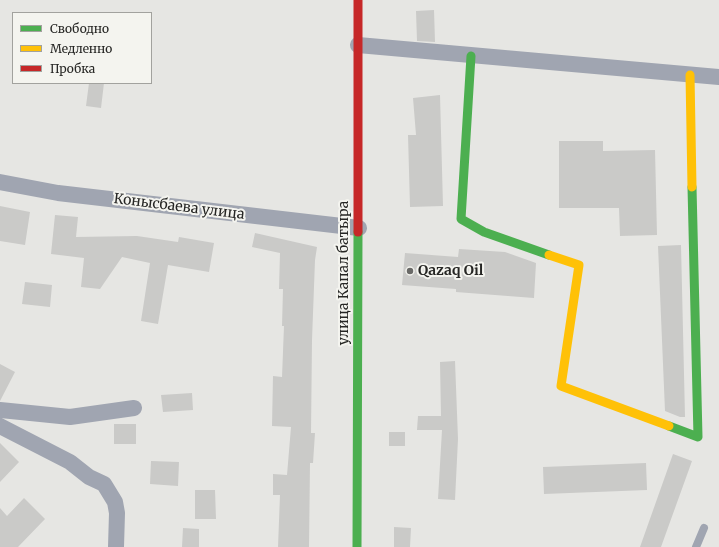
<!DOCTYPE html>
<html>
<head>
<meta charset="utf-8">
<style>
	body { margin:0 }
	#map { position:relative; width:719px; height:547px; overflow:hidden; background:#e6e6e3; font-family:Merriweather,serif }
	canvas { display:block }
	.legend { position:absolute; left:12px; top:12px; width:140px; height:72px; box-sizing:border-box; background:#f4f4ef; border:1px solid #a2a29e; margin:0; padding:5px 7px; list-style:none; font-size:12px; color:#262624 }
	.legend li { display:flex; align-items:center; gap:8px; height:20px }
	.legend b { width:20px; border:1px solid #a2a29e }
</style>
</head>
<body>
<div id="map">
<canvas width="719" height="547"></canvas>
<ul class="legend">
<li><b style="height:5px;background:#4caf50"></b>Свободно</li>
<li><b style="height:5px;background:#ffc107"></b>Медленно</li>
<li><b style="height:5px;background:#c62828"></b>Пробка</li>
</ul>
</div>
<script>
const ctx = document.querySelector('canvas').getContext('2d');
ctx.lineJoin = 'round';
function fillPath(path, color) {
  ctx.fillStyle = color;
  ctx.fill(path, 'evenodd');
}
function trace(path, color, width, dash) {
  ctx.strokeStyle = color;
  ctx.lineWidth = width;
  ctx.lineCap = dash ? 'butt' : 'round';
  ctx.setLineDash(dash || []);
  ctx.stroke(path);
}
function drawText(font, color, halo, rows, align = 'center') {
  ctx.font = font + ' Merriweather,serif';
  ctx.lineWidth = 4;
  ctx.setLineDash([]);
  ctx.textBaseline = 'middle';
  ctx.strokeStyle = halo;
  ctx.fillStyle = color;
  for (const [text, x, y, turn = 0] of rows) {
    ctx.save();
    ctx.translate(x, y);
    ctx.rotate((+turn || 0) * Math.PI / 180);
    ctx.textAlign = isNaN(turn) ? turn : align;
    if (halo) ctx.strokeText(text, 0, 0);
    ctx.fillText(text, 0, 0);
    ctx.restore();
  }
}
fillPath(new Path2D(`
	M434,10L435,42L417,41L416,11Z
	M89,83H104L101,108L86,106Z
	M440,95L443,206L410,207L408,135H416L413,98Z
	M559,141H603V151L655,150L657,235L620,236L619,208H559Z
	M0,206L30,212L25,245L0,241Z
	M55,215L78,217L76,237L137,236L178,242L179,237L214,243L209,272L168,265L158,324L141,321L150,263L122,257L100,289L81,287L84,258L51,254Z
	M255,233L317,247L315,260L312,340L311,433H315L313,463H310L309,547H278L280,495H273V474L287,475L291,427L272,426L273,376L282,377L284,326H282L283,289H279L280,253L252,247Z
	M681,245L685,417H680L665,411L658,246Z
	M459,249L505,252L536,263L534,298L456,292V289L402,285L405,253L458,257Z
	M25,282L52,285L50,307L22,304Z
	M455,361L458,439L455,500L438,499L442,430H417L418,416H441L440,362Z
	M0,364L15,372L0,401Z
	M192,393L193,410L163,412L161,395Z
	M114,424H136V444H114Z
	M389,432H405V446H389Z
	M0,443L19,462L0,482Z
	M673,454L692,461L661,547H640Z
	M151,461L179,462L178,486L150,484Z
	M646,463L647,490L544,494L543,467Z
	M195,490H215L216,519H195Z
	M24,498L45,519L18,547H0V508L7,516Z
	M394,527L411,528L410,547H394Z
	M183,528L199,529V547H182Z`), '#cacac8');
trace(new Path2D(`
	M696,547L704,528`), '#a0a5b1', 8);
trace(new Path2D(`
	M358,45L719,77
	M0,182L58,193L359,228
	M0,410L70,417L134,408
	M0,426L70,462L89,477L104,484L115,502L117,513L116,547`), '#a0a5b1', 16);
trace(new Path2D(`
	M471,56L461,219L484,232L549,255
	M669,426L698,437L692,187
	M357,547L358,232`), '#4caf50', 9);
trace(new Path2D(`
	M690,75L692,187
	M549,255L579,265L561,386L669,426`), '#ffc107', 9);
trace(new Path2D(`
	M358,232V0`), '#c62828', 9);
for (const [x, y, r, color] of [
	[410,271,4,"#696967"]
]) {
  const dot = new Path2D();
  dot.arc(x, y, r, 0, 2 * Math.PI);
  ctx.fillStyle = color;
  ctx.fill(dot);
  trace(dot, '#f4f4ef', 1.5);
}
drawText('14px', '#262624', '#f4f4ef', [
	["Конысбаева улица",179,207,7],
	["улица Капал батыра",344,273,-90]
]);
drawText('bold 14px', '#262624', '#f4f4ef', [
	["Qazaq Oil",418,271]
], 'left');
</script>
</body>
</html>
